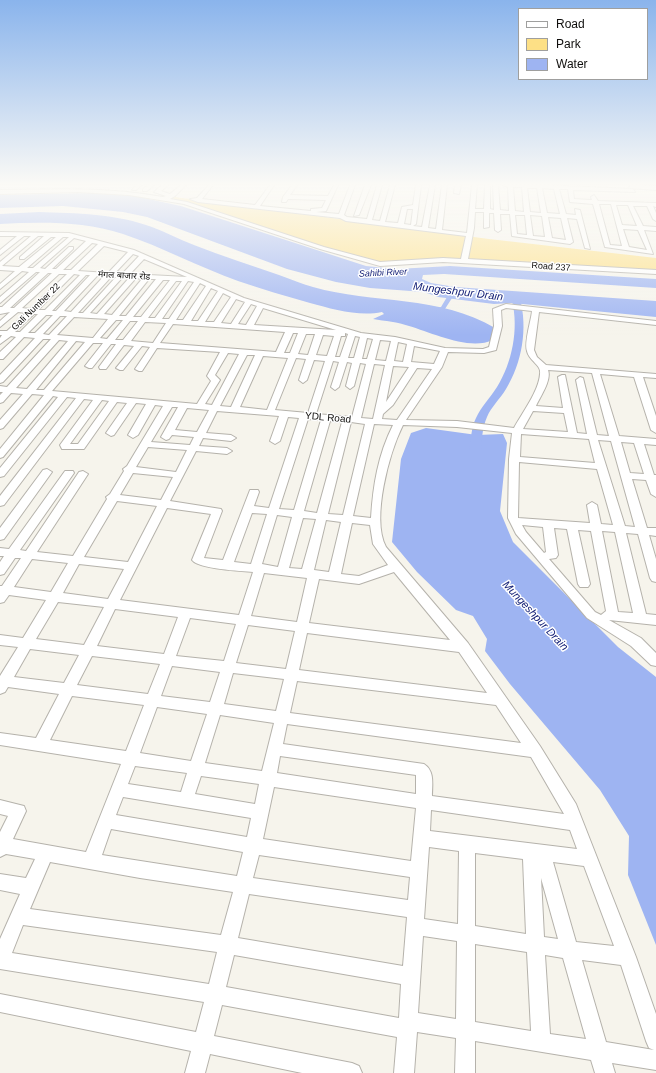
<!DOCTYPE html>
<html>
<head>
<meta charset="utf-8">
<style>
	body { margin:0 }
	#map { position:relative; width:656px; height:1073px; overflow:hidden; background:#f6f4ec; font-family:Helvetica,sans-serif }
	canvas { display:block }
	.legend { position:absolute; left:518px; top:8px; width:130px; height:72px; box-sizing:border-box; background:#fff; border:1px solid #9f9f9e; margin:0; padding:5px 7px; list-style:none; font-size:12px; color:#0f0e0c }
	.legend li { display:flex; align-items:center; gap:8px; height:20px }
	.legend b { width:20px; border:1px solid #9f9f9e }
</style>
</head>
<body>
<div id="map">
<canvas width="656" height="1073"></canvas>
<ul class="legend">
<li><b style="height:5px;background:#fff"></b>Road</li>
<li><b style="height:11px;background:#fde086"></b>Park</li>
<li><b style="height:11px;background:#9eb4f2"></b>Water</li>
</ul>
</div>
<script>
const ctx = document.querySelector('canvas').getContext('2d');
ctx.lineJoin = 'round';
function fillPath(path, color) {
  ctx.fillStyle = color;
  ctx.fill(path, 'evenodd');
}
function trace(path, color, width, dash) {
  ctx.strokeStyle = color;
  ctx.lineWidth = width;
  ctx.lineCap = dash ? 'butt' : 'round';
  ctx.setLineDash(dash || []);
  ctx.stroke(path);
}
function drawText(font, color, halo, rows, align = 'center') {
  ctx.font = font + ' Helvetica,"Noto Sans Devanagari",sans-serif';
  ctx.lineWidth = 3;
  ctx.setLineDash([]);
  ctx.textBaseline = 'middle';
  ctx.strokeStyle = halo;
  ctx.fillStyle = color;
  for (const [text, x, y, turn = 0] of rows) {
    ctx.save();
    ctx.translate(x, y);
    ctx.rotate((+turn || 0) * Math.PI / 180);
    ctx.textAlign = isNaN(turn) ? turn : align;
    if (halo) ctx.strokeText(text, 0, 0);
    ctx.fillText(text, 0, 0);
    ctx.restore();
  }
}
fillPath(new Path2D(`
	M175,197L489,239L656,258V272L473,261L382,263L359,258L168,199Z`), '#fde086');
fillPath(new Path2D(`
	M90,193L130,195L181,206L366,266L397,269L450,266L656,279V288L444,274L423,275L422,279L431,283L455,287L656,301V317L512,303L494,304L438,297L424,292L370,288L336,282L287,269L147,217L123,212L63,206L0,208V195Z
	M39,212C76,213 117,214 152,227C166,232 180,240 194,245C222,256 251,265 279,275C291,279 302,284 313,287C373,304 440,295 495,328L493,340C469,351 433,333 409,326C398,322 385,321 373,319L384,314L382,312C359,317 332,309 310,303C286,296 261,289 238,281C199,267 162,247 123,234C83,221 41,222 0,224V214Z
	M426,428L477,435L503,434L507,443L500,511L513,542L618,647L656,677V945L628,875L629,836L600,790L510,684L485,651L487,639L473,616L456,610L417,572L392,542L401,459L411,433Z`), '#9eb4f2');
fillPath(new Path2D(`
	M449,296L452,298L445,309L432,312V310L441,307L447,297Z`), '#9eb4f2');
fillPath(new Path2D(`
	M502,295L516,297L520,299C528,328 522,363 506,389C500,399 491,407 487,417C482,428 482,440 481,451L475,454L469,451C471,440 471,428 476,418C481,407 490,398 497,387C512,363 519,329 512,301L502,299Z`), '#9eb4f2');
const minor = new Path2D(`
	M136,185H142L136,190H132Z
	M148,185H154L147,191H143V189Z
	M162,185H168L161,191L170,194L181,185H186L175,196L170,199L187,202L324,247L380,262L443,258L461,259L466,236L346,221L340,218L198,202L190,199L197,198L209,185H213L202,199L255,205L270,185H274L260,206L311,211V209L322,208L326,200L288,199L286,202H282L283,197L292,185H297L290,195L328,196L334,185H338L326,211L316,212L339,214L350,185H355L344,215L347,217L367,219L377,185H382L372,220L380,221L390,185H395L385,222L398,223L402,207L413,205L416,185H421L416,224L413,226L422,227L430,185H435L428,228L436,229L442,185H447L442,230L467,233L472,185H477L475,209H484L485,185H490V209L494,210L493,185H498L500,210L509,211L508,187L503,185H541L633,189L635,192L573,190L574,199L592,200L591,197L594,195L598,201L656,203V207L653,206L656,213V221L653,219L647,206H633L643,226L656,227V231L644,230L653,254L605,247L593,204L570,202L568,189H559L566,214L576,215L575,209L580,210L590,249L585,248L577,219L567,218L573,242L570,244L512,236L510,214H500L501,230L498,232L495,230L494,213H489V227L484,228V212H475L474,228L468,259L656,270V274L443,262L380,266L320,249L184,204L129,195L78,192L0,194V190C55,189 109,187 163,197L166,196L154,192ZM513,187H522L524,212L515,211ZM527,188H537L541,213L530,212ZM542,188L554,189L560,214L547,213ZM599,204H611L622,246L610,245ZM616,205H628L637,226L622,225ZM407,209H413L411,225L404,224ZM515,215H525L527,235L517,234ZM530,215L542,216L545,237L533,236ZM548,217L561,218L566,240L552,238ZM623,229L638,230L647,250L629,247Z
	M365,185H371L359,215L354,216Z
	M455,185H461L459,194L454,193Z
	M631,185L656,186V190L629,188Z
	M0,232L69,233L134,250L244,298L361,333L395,337L445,348L483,349L489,347L494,326L493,309L506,304L656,321V325L539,312L534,350L537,357L546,365L656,374V378L643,377L656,416V433L651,430L634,377L600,374L619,436L656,439V445L644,444L654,475H656V497L651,494L646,480L632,479L647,528H656V536L649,535L656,559V582L652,581L650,578L638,534L626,533L646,614L656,615V625L609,620L641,638L656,653V666L651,665L631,646L587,618L516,534L508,518L509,459L512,433L457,427L403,425C389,453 371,519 386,547L468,643L540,746L576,804L636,957L656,1014V1070L612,1063L615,1073H595L591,1060L475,1041V1073H455L456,1038L417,1032L414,1073H394L397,1037L222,1005L214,1036L352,1063L359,1066L362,1073H302L210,1054L205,1073H185L191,1051L0,1012V994L196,1032L204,1002L0,969V939L20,894L0,890V874L26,878L35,859L6,854L0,857V832L8,816L0,814V800L24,806L26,811L13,839L86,852L121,764L0,745V733L36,738L59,694L8,687L5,692L0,694V676L18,647L0,645V635L23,638L46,600L9,595L4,602L0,603V586H2L21,558H15L4,574L0,575V562L4,556H0V548L9,549L65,471H73L74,473L20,550L26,551L79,472L83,471L88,474L37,552L73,556L107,499L106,497L110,494L124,471L123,469L127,466L163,406L155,405L138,435L133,438L128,435L146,404L136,403L114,435L111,436L106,433L127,403L117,402L84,449H62L60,445L93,400L84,399L4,505L0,506V496L76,398L67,397L4,476L0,477V468L58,397L53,396L3,457L0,458V449L44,395L32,394L3,428L0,429V420L23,394L11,393L3,402L0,403V395L3,392H0V386L7,387L51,339H43L3,382L0,383V375L35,338L24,337L3,359H0V352L16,337L11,336L0,344V338L2,335H0V331H7L26,313L18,312L0,327V321L10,312L0,314V307H2L40,272H36L0,303V297L29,272L22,271L0,289V284L15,271L0,270V262L31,236H24L0,255V250L17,236H0ZM38,236H44L20,257V259H24L51,237H56L19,267L2,266ZM63,237H69L33,268H27ZM74,238L86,241L56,269H52L73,249V247H69L45,269L40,268ZM92,243L98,244L71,270H63ZM104,246L128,252L108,273L78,271ZM133,254L139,256L123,273H115ZM144,259L187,277L130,274ZM48,273H52L14,308H10ZM59,274H67L30,309L22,308ZM74,274L80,275L45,310H38ZM86,275H90L56,311H52ZM97,276H104L71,312L64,311ZM111,277H116L83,313H78ZM122,278H129L97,314L90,313ZM136,278L142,279L112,315L104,314ZM149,279H156L126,316H119ZM163,280H170L141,317H133ZM176,281H182L155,318H148ZM188,281L194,282L169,319H162ZM200,283L206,286L183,320H176ZM211,288L218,291L198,321H191ZM223,293L231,297L214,322H205ZM236,299L245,302L231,324L221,323ZM251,304L257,306L246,325L238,324ZM263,308L336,330L254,325ZM506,308L532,311C531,321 524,342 527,351C529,361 542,365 540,374C539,391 522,413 514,428L457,421L406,420L442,367L448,352L484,353L496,350L502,326L501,310ZM34,314H38L20,332H15ZM46,315H53L35,333H28ZM60,316H67L49,335L43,334ZM74,317L108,319L93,338L57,335ZM116,320H123L107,339L100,338ZM130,321H138L123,340H115ZM145,322L166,323L153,343L131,341ZM173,324L285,332L276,352L160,343ZM293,333H298L290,353H284ZM345,333L348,334L340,357H335L341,336H345ZM306,334H315L308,355L298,354ZM323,335L334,336L327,356L316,355ZM355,336L360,337L354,358H348ZM367,338L373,339L367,359H362ZM59,340L68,341L27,389L16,388ZM380,340L391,341L386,361L375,360ZM76,341L85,342L44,390H36ZM398,342L407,344L403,362L394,361ZM93,343H103L85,366L89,368H92L111,344H116L99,367L100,369H106L124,345L134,346L116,368L120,370H123L142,346L150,347L135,369L139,371H142L157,348L220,352L207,376L211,381L197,404L52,391ZM414,346L440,351L434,364L411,362ZM228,353L239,354L212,405L205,404L220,380L215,375ZM247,355H255L231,407L220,406ZM263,356L288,358L267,410L240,407ZM296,358L306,359L299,380L303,383L307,380L314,360L325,361L308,413L275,410ZM333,361L339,362L331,387L335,390L339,387L347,362L352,363L346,386L350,389L354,386L360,363L366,364L352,417L316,414ZM374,364L385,365L373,419L361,418ZM393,366L409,367L386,402ZM417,368L432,369L397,420L382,419L383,414L393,405ZM548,370L592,373L609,436L597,435L583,378L580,377L576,380L587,434L577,433L565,375H562L558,377L563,408L536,406C540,397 552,380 548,370ZM102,400L109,401L78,444H70ZM172,407H178L161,437L166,440L169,439L172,435L194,437L190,445L151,442ZM187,408L209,410L197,432L175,430ZM217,411L279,416L270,441L275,444L280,441L288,417L299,418L269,508L254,506L259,492L258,490H250L223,560L204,558L222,511L221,509L170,501L196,451L227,454L232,451L227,448L199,446L203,438L231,441L236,438L231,435L206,433ZM533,411L564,413L568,432L523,429ZM308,419L321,420L294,510L279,509ZM330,421L342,422L317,513L304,511ZM351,422L365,424L343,515L328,514ZM374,424L393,425C378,455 373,485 371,518L353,516ZM521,434L589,439L595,463L520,457ZM598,440L611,441L635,527L625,526ZM621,442L634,443L644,474L630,473ZM148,447L187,450L176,472L136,467ZM519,462L597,469L613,525L601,524L597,505L592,502L587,505L590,523L518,518ZM133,473L173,477L161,500L120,495ZM117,501L157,506L128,562L84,557ZM167,508L211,514L192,560C198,569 241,571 253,572L239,615L120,600ZM252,513L267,514L251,564L234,562ZM277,515L292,517L278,567L262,564ZM303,518L316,519L302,569L289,568ZM326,520L341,522L329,572L314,570ZM352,523L370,525L373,544L388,565L359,576L341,574ZM522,525L543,527L546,552L544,553L526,532ZM554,528L567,529L578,584L580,587H588L590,584L578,530L591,531L606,611L601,615L595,612L549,559L556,558L558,555ZM602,531L615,532L633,613L618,612ZM32,559L68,563L51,592L14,587ZM79,564L124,569L108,599L63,593ZM394,572L450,640L309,623L319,579L359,584ZM264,573L307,578L297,622L251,616ZM58,602L104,607L84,645L36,639ZM115,609L178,617L164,654L97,646ZM190,618L236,624L224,661L176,656ZM248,625L295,631L286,669L236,663ZM307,633L459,652L487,693L299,670ZM30,649L79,655L64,683L14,677ZM92,656L160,664L148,694L77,685ZM172,666L220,672L210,702L161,696ZM233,673L284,679L276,711L224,704ZM297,681L496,705L521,743L290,713ZM72,696L144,705L126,751L50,740ZM157,707L207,714L191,761L140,753ZM220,715L274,723L262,771L205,763ZM287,724L531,757L564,814L432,796C432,785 435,771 424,764L283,744ZM280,756L416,775V794L277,773ZM135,766L187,773L181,792L128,784ZM201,776L259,784L255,804L195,794ZM274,787L416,808L411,861L263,839ZM123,797L251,818L247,837L116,815ZM431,810L570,830L577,849L430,831ZM111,829L243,852L237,876L102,855ZM429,847L459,851L458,924L424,919ZM475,853L523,859L526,934L475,926ZM259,855L410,877L408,900L253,878ZM50,862L140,878L233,892L221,935L30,909ZM553,862L584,866L614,946L576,942ZM541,878L558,939L544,937ZM249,894L407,917L403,966L238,938ZM23,925L217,952L209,984L12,953ZM423,936L457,941L456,1019L418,1013ZM475,944L527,952L531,1031L475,1022ZM234,955L401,984L399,1018L226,987ZM545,955L563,958L586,1039L550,1034ZM582,960L621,965L646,1041L649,1048L654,1050L606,1042Z
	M47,469L52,472L4,539L0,540V528L43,470Z`);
trace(minor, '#b5b2ab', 2);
fillPath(minor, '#fff');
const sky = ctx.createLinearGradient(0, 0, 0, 335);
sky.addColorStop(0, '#8ab4ec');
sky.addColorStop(0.55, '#fbfaf6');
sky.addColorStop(1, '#fbfaf600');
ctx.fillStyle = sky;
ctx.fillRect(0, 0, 656, 335);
drawText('9px', '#0f0e0c', '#fff', [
	["Road 237",551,267,4],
	["मंगल बाजार रोड",124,276,3],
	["Gali Number 22",36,307,-44]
]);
drawText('italic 9px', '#162278', '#fff', [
	["Sahibi River",383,273,-3]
]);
drawText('10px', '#0f0e0c', '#fff', [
	["YDL Road",328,418,5]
]);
drawText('italic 11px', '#162278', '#fff', [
	["Mungeshpur Drain",458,292,7],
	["Mungeshpur Drain",535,616,47]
]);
</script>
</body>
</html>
